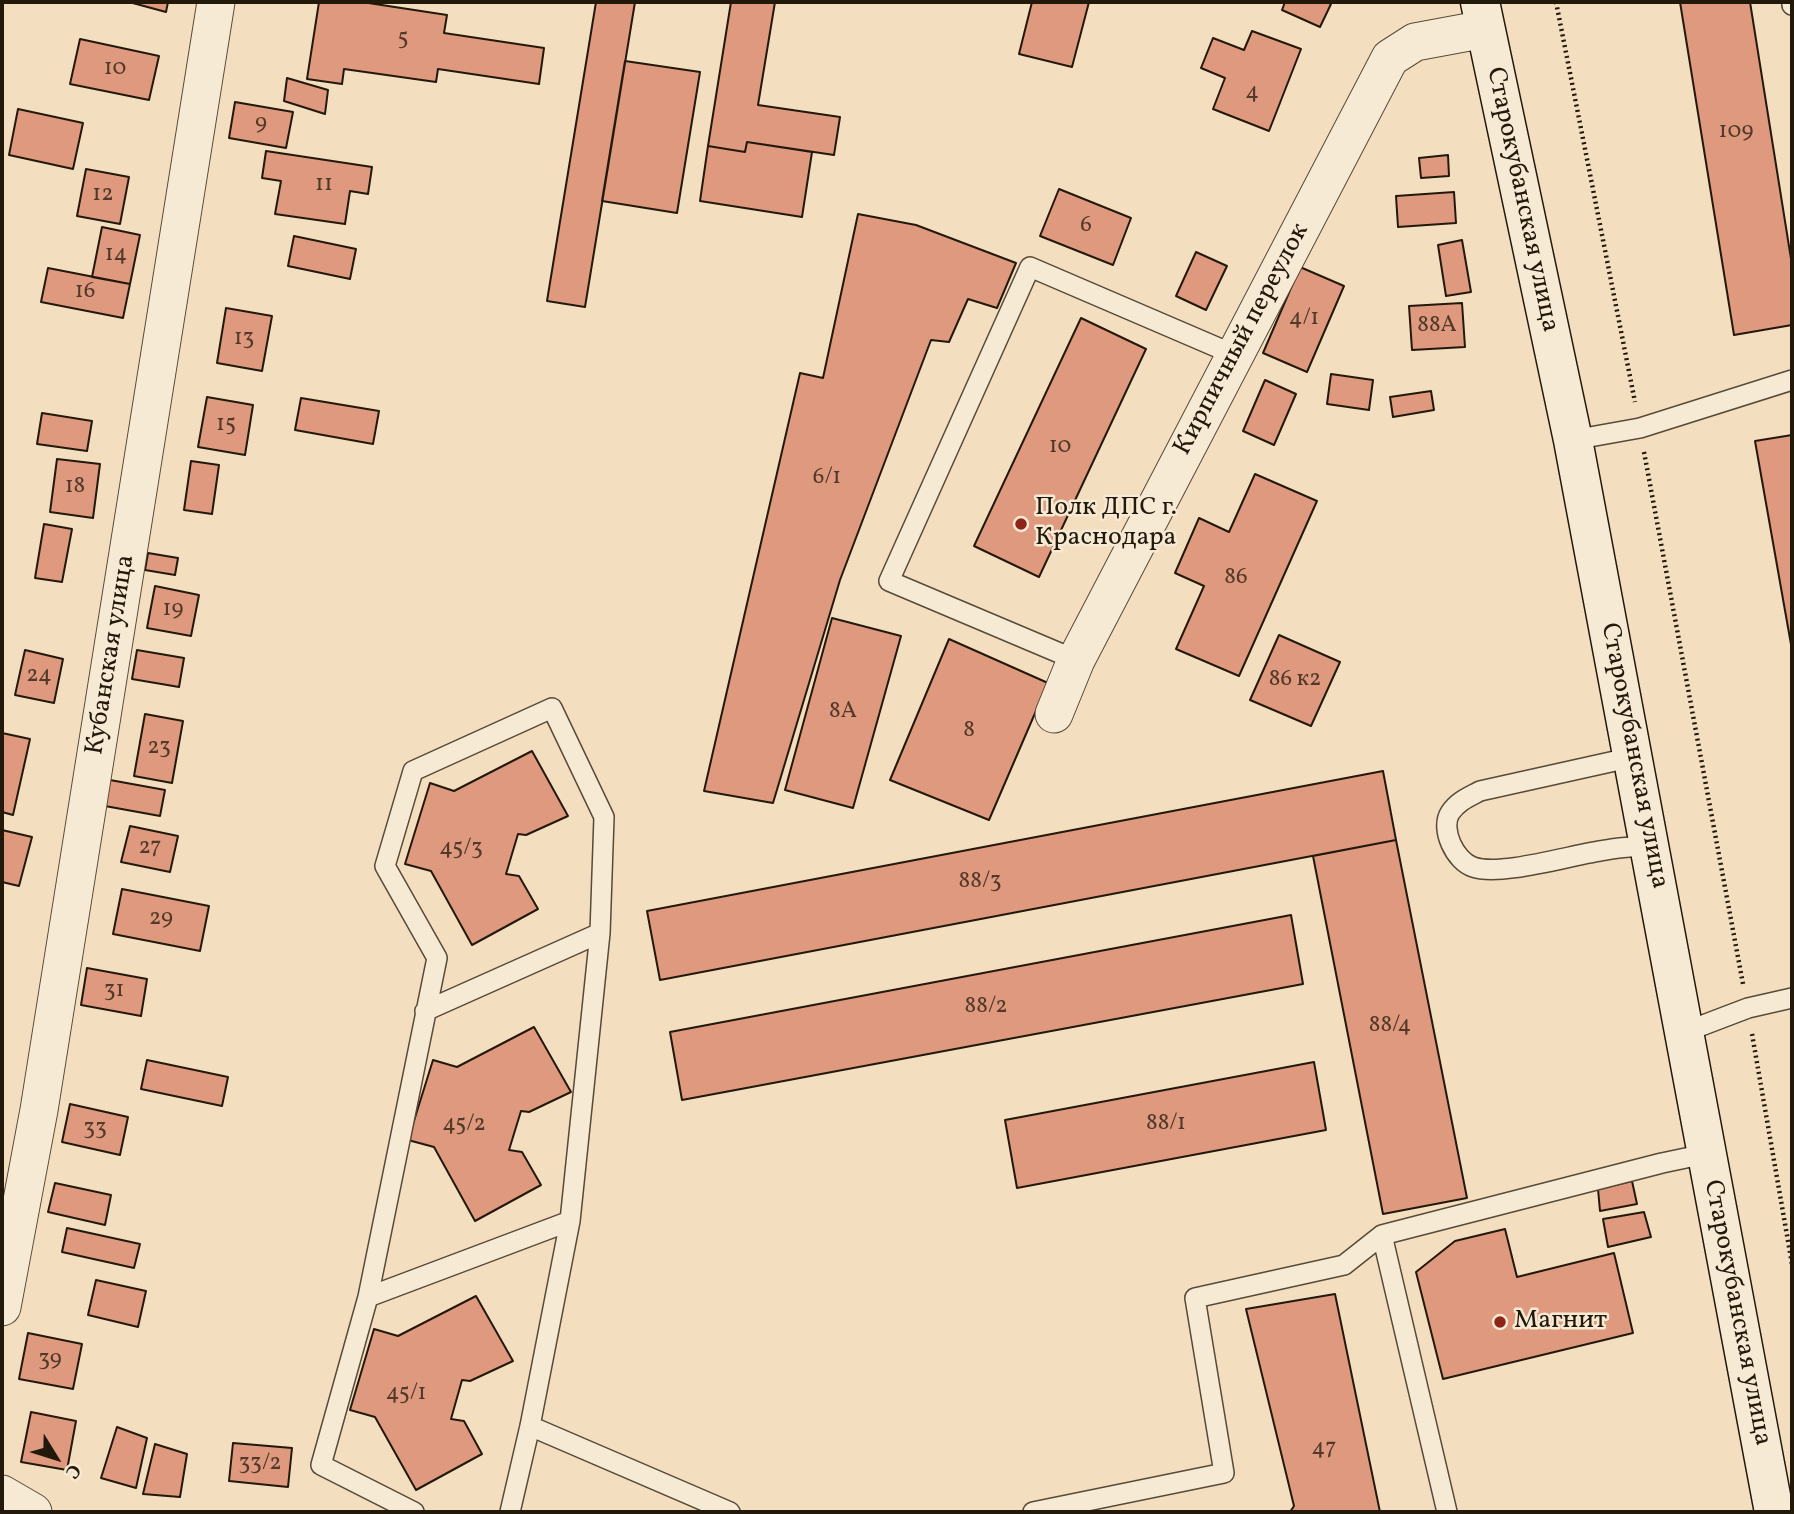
<!DOCTYPE html>
<html>
<head>
<meta charset="utf-8">
<style>
	body { margin:0 }
	#map { position:relative; width:1794px; height:1514px; overflow:hidden; background:#f3debf; font-family:Vollkorn,serif }
	canvas { display:block }
	.frame { position:absolute; inset:0; border:4px solid #23190b; pointer-events:none }
	.north { position:absolute; left:21px; top:1423px; width:70px; height:70px; -webkit-text-stroke:5px #f7ead5; paint-order:stroke; rotate:128deg; font-size:19px; font-weight:700; line-height:28px; text-align:center; color:#23190b }
	.north::after { content:''; display:block; margin:auto; width:24px; height:32px; background:#23190b; clip-path:polygon(50% 0,100% 100%,50% 72%,0 100%) }
</style>
</head>
<body>
<div id="map">
<canvas width="1794" height="1514"></canvas>
<div class="frame"></div>
<div class="north">С</div>
</div>
<script>
const ctx = document.querySelector('canvas').getContext('2d');
ctx.lineJoin = 'round';
function fillPath(path, color) {
  ctx.fillStyle = color;
  ctx.fill(path, 'evenodd');
}
function trace(path, color, width, dash) {
  ctx.strokeStyle = color;
  ctx.lineWidth = width;
  ctx.lineCap = dash ? 'butt' : 'round';
  ctx.setLineDash(dash || []);
  ctx.stroke(path);
}
function drawText(font, color, halo, rows, align = 'center') {
  ctx.font = font + ' Vollkorn,serif';
  ctx.lineWidth = 5;
  ctx.setLineDash([]);
  ctx.textBaseline = 'middle';
  ctx.strokeStyle = halo;
  ctx.fillStyle = color;
  for (const [text, x, y, turn = 0] of rows) {
    ctx.save();
    ctx.translate(x, y);
    ctx.rotate((+turn || 0) * Math.PI / 180);
    ctx.textAlign = isNaN(turn) ? turn : align;
    if (halo) ctx.strokeText(text, 0, 0);
    ctx.fillText(text, 0, 0);
    ctx.restore();
  }
}
const building = new Path2D(`
	M129,2H168L166,12Z
	M319,2H362L447,15L444,33L544,48L539,84L438,69L436,82L344,69L342,84L307,79Z
	M596,2H635L585,307L547,301Z
	M731,2H775L758,105L840,117L834,155L747,142L745,152L708,146Z
	M1032,2H1089L1072,67L1019,54Z
	M1285,2H1327L1331,4L1320,27L1282,10Z
	M1680,2H1750L1792,265V325L1734,335Z
	M1252,31L1301,49L1269,131L1213,109L1225,78L1201,68L1213,38L1244,50Z
	M80,39L159,56L149,100L70,84Z
	M625,61L700,72L677,213L602,201Z
	M287,78L328,90L325,114L284,101Z
	M235,102L293,112L286,148L229,138Z
	M18,109L83,123L73,169L9,155Z
	M747,142L812,152L802,217L700,201L708,146L745,152Z
	M266,151L372,167L368,194L350,191L345,224L275,214L281,181L262,178Z
	M1448,155L1449,176L1421,178L1419,158Z
	M86,169L129,177L120,224L77,216Z
	M1059,189L1131,218L1113,265L1040,236Z
	M1454,192L1456,223L1398,227L1396,196Z
	M858,214L916,225L1016,263L997,308L968,299L949,342L931,340L840,580L773,803L704,791L800,373L823,378Z
	M102,227L140,235L130,284L92,277Z
	M294,236L356,249L350,279L288,266Z
	M1462,240L1471,292L1446,296L1438,245Z
	M1196,252L1227,266L1206,310L1176,296Z
	M1300,267L1344,286L1307,372L1263,353Z
	M48,268L130,284L123,318L41,302Z
	M1462,303L1465,347L1412,350L1409,306Z
	M226,308L272,316L262,371L217,363Z
	M1081,318L1146,349L1039,577L974,546Z
	M1331,374L1373,380L1369,410L1327,404Z
	M1265,380L1296,394L1274,445L1243,431Z
	M1431,391L1434,410L1393,417L1390,397Z
	M207,397L253,405L245,455L198,447Z
	M301,398L379,411L373,444L295,430Z
	M42,413L92,421L87,451L37,444Z
	M1792,435V650L1755,441Z
	M57,459L100,464L93,518L50,512Z
	M191,461L219,465L212,514L184,510Z
	M1255,474L1317,501L1239,676L1176,649L1204,586L1175,573L1199,518L1229,532Z
	M44,524L72,529L62,582L35,578Z
	M148,553L178,558L175,575L145,570Z
	M155,586L199,595L191,636L147,628Z
	M832,618L901,636L853,808L785,790Z
	M1279,635L1340,662L1311,726L1250,700Z
	M949,639L1048,683L989,820L890,780Z
	M25,650L63,659L54,703L15,695Z
	M137,650L184,658L179,687L132,679Z
	M145,714L183,721L172,783L134,776Z
	M2,733L30,739L13,815L2,812Z
	M532,751L568,816L526,835L518,834L506,874L519,876L538,909L472,945L431,871L405,864L430,783L454,791Z
	M1383,771L1396,840L660,980L647,911Z
	M110,780L165,790L160,816L105,806Z
	M130,826L178,836L170,872L121,862Z
	M2,830L32,837L19,886L2,882Z
	M1396,840L1467,1198L1383,1214L1313,856Z
	M122,889L209,906L200,951L113,934Z
	M1291,915L1303,984L682,1100L670,1032Z
	M87,968L147,979L141,1016L81,1005Z
	M534,1027L571,1092L529,1112L521,1111L509,1150L522,1152L541,1185L475,1221L434,1147L408,1140L433,1060L457,1067Z
	M147,1060L228,1077L222,1106L141,1089Z
	M1314,1062L1326,1130L1017,1188L1005,1120Z
	M70,1104L128,1117L120,1155L62,1142Z
	M1632,1181L1637,1204L1600,1211L1598,1189Z
	M55,1183L111,1195L105,1225L48,1212Z
	M1644,1212L1651,1237L1608,1247L1603,1219Z
	M67,1228L140,1244L134,1268L62,1252Z
	M1505,1229L1517,1277L1614,1253L1633,1333L1443,1379L1416,1272L1455,1241Z
	M96,1280L146,1291L138,1327L88,1315Z
	M1335,1294L1380,1512H1290L1294,1506L1246,1309Z
	M476,1296L513,1361L470,1381L462,1380L451,1419L464,1421L482,1454L416,1490L375,1417L350,1410L374,1329L398,1336Z
	M28,1333L82,1344L73,1389L19,1379Z
	M31,1412L76,1421L67,1470L21,1462Z
	M117,1427L147,1438L136,1488L101,1478Z
	M233,1443L292,1448L288,1487L229,1481Z
	M155,1444L187,1454L180,1497L143,1494Z`);
fillPath(building, '#de997e');
trace(building, '#23190b', 2);
const lane = new Path2D(`
	M1792,2V5
	M1573,440L1640,428L1792,380
	M1076,660L889,581L1030,267L1235,355
	M1633,757L1480,791C1469,797 1458,801 1450,813C1440,829 1455,861 1473,867C1501,877 1574,854 1606,850C1621,847 1635,847 1650,846
	M425,1011L600,933
	M1685,1032L1748,1008L1792,998
	M1382,1235L1662,1163L1705,1154
	M368,1297L570,1221
	M530,1426L730,1512
	M414,1512L321,1465L368,1297L437,958L385,866L413,771L552,708L604,817L600,933L570,1221L530,1426L510,1512
	M1033,1512L1224,1473L1195,1298L1344,1265L1382,1235L1447,1512`);
const street = new Path2D(`
	M1054,714L1076,660L1390,58L1415,42L1485,29
	M2,1307L39,1110L216,2
	M2,1494L33,1512`);
const secondary = new Path2D(`
	M1480,2L1573,440L1774,1512`);
trace(lane, '#574a38', 22);
trace(street, '#574a38', 39);
trace(secondary, '#23190b', 41);
trace(new Path2D(`
	M1556,2L1635,402
	M1644,452L1743,984
	M1752,1034L1792,1264`), '#23190b', 4.5, [2, 3.5]);
trace(lane, '#f7ead5', 19);
trace(street, '#f7ead5', 37);
trace(secondary, '#f7ead5', 38);
for (const [x, y, r, color] of [
	[1021,524,7,"#8f2418"],
	[1500,1322,7,"#8f2418"]
]) {
  const dot = new Path2D();
  dot.arc(x, y, r, 0, 2 * Math.PI);
  ctx.fillStyle = color;
  ctx.fill(dot);
  trace(dot, '#f7ead5', 2.5);
}
drawText('23px', '#523928', null, [
	["5",403,40],
	["10",115,70],
	["4",1252,94],
	["9",261,125],
	["109",1736,133],
	["11",324,186],
	["12",103,196],
	["6",1086,227],
	["14",116,256],
	["16",85,293],
	["4/1",1304,320],
	["88А",1437,327],
	["13",244,340],
	["15",226,426],
	["10",1060,448],
	["6/1",827,479],
	["18",75,488],
	["86",1236,579],
	["19",173,611],
	["24",39,677],
	["86 к2",1295,681],
	["8А",843,713],
	["8",969,732],
	["23",159,749],
	["27",150,849],
	["45/3",461,850],
	["88/3",980,883],
	["29",161,920],
	["31",114,992],
	["88/2",986,1008],
	["88/4",1390,1027],
	["88/1",1166,1125],
	["45/2",464,1126],
	["33",95,1130],
	["39",50,1361],
	["45/1",406,1395],
	["47",1324,1450],
	["33/2",260,1465]
]);
drawText('26px', '#23190b', '#f7ead5', [
	["Старокубанская улица",1521,200,78],
	["Кирпичный переулок",1243,340,-62],
	["Кубанская улица",112,655,-81],
	["Старокубанская улица",1633,756,79],
	["Старокубанская улица",1736,1313,79]
]);
drawText('26px', '#23190b', '#f7ead5', [
	["Полк ДПС г.",1035,509],
	["Краснодара",1035,539],
	["Магнит",1514,1322]
], 'left');
</script>
</body>
</html>
